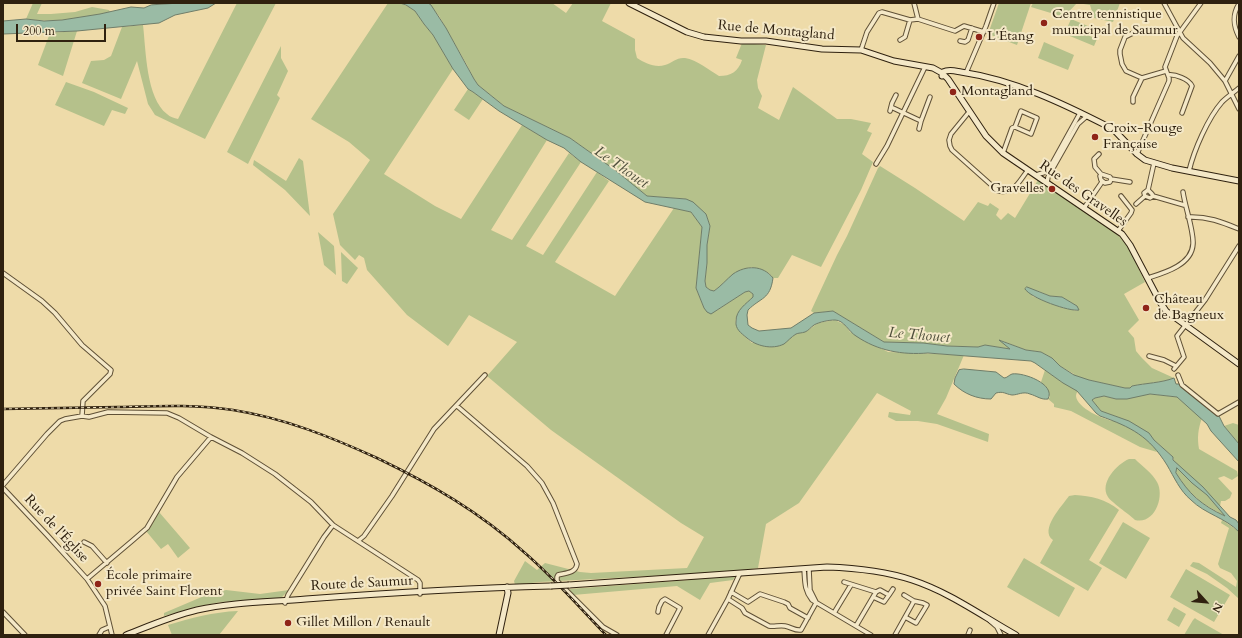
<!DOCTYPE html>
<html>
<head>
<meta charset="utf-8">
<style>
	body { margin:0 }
	#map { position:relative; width:1242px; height:638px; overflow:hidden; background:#eedba9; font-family:Cardo,serif }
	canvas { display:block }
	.frame { position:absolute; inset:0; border:4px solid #2f210f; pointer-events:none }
	.north { position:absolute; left:1186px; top:582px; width:40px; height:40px; -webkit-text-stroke:3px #f4e8c7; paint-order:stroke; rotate:117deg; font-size:11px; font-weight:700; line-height:16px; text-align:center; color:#2f210f }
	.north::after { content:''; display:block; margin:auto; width:14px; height:18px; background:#2f210f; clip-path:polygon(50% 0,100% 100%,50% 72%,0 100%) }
	.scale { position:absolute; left:16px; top:24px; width:90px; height:18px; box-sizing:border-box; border:2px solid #2f210f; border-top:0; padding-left:5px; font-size:12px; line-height:14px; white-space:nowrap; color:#2f210f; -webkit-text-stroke:3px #f4e8c7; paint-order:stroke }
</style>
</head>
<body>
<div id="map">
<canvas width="1242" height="638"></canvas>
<div class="frame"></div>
<div class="north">N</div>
<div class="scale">200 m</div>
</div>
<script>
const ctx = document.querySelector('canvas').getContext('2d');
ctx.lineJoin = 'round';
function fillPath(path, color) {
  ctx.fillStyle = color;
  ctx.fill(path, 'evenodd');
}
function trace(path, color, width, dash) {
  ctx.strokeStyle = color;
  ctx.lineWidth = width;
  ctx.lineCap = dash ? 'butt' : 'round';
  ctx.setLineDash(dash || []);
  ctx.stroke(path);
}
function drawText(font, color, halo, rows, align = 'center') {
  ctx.font = font + ' Cardo,serif';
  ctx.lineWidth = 4;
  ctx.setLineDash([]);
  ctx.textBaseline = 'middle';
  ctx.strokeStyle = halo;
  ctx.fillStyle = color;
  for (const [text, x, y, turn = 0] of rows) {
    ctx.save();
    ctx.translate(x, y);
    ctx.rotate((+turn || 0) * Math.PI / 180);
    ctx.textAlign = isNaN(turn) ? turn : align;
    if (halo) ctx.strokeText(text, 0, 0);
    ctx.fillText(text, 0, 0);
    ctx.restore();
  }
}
fillPath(new Path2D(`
	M33,3H42L37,14H51L75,12L92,7L109,10L110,12C83,18 54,23 26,19Z
	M237,3H276L205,139L155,115L148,104L137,61L121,99L82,83L91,61L104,60L111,56L122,27L143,25C146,50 146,98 167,114C170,117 174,118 178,119Z
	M388,3H400L406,5L415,11L424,24L433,35L453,69L384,174L435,206L461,219L522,125L547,140L491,230L512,240L569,153L581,162L526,246L543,255L597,172L609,181L555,262L615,296L674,208L691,212L702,227L696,288L704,308L716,311L745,292L749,291L753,294V297C732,318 728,322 752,343L792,337L796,334L807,331L818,323L835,320L845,325L850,332L888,352L964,355L946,398L937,414L989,434L988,442L937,424L918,421H896L888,417L889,412L910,415L911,411L877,393L799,503L766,524L758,568L739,571L733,580L710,583L700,600L677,586L573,595L569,589L690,580L689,574L540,582L515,585L514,581L525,561L537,570L545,563L580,572L591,573L687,568L704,537L681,523L551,430L487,376L517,342L469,315L448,346L407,315L367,270L364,258L359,255L355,260L340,245L333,214L370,160L349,142L311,119Z
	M428,3H552L566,13L573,3H611L602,21L635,39V50L637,58C645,63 655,68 665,65C672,63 677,57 685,58C697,60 709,70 719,76C731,76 738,72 742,60L736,58L742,43L766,45L757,80L758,88L762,96L758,108L779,120L793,87L837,119H851L871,123L867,131L872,133L862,154L873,162L861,190L821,267L792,255L778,278H773L769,273L751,267L734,274L714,291L710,290L706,287L705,281L707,263V245L710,226L706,214L686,199L647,196L615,170L570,138L504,106L478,85L474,79L467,65L439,16Z
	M999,3H1031L1017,45L988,34Z
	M1033,3H1120L1113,22L1094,18L1090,5L1077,3L1064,17L1031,7Z
	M1071,19L1100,31L1097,38L1068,26Z
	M1068,27L1097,39L1094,46L1065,34Z
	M77,31L63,76L38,65L50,33Z
	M1044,42L1074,55L1068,70L1038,58Z
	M281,46V58L288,71L277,95L280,98L248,164L227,152Z
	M66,82L94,92L128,108L125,114L112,110L104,126L55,105Z
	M468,89L483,99L469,120L454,110Z
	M299,158L303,161L310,216L285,190L253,165L254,160L286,181Z
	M880,166L915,188L964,221L978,202L988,206L990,203L999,209L996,215L1001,220L1008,213L1015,218L1038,180L1113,230L1128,246L1145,282L1124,294L1139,320L1128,331L1134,338L1136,351L1141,357L1152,368L1174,378C1161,383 1146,383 1132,386L1130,388H1125L1089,380C1085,384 1076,390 1076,396C1077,408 1104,420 1114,421C1117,421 1120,420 1123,419L1101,411L1092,400L1095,398L1104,396L1116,399L1150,394L1177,397L1202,418C1198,429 1197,438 1199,449L1237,471L1238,476L1232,480L1224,476L1218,478L1232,493L1230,498L1225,501H1221L1220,506L1225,516L1202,503L1186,488L1176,473L1173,457L1154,440L1157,452L1140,447L1071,411L1054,407V404L1048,399L1050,397L1046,387L1041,382L1045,370L1063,383L1074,374L1060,366L1052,358L1041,352L1026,350L1000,340L1011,349L985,345L978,347L947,346L923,343L884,342L833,311L814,313L811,311L837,255L847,236L878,168ZM1038,291L1050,296L1062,297L1077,306V311L1057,306L1032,296Z
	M318,232L334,246L336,275L324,265Z
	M341,252L358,268L347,284L342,281Z
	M1233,423L1239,425V444L1224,426Z
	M1129,459H1135C1142,466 1152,473 1157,482C1165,496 1155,525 1135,520C1129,514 1111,502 1108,497C1099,483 1117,464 1129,459Z
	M1075,495C1091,496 1106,499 1119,510L1089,560L1102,568L1088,591L1040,563L1053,540C1039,530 1062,506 1069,496Z
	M159,512L190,548L178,558L168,544L161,549L146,531Z
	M1222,520L1237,530L1239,528V599L1227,588L1207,574L1190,566L1193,562L1199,563L1236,587L1237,581L1231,573L1220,568L1218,564L1229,528L1221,523Z
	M1123,522L1150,538L1126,579L1099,563Z
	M1024,558L1075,588L1059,617L1007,587Z
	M1186,569L1230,595L1214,622L1170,597Z
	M226,590L260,594L289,590L280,599L221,602L196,607L164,616V613L204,596Z
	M1174,607L1186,614L1179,627L1167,620Z
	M238,611L219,635H172L168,625C191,618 213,612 238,611Z
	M1195,618L1196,619L1224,635H1184L1193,620Z`), '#b5c18b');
const water = new Path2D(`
	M180,3H216L208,8L175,15L159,23L77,31L3,34V21L26,19L44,21L62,20L100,14L131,7L144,8L151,5Z
	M400,3H428L431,5L446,28L474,79L478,85L504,106L570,138L615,170L647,196L686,199L693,202L706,214L710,226L707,245V263L705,281L706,287L710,290L714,291C721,286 727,279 733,274C746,265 763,265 773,278C770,300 761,297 748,310L747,315L748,325L752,328L759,331L791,328L814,313L833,311L884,342L923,343L947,346L978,347L985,345L1010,349L999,340L1026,350L1041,352L1052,358L1060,366L1074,375L1089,380L1125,388H1130L1132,386C1146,383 1161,383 1174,378L1176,384H1179L1219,416L1224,426L1239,444V462L1211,431L1207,424L1177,397L1150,394L1127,399H1116L1104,396L1095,398L1092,400L1101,411L1129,421L1149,433L1154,440L1173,457V460L1203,487L1230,517L1236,520L1239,524V532C1226,518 1205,514 1191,500C1180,491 1174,477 1167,465C1149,436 1131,427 1100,416L1096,413L1077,391L1063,383L1035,363L1031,361L928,353C902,355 878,351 856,336C849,332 844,320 835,320C829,320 819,322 814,325C811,327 808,331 805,332C802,333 798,333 796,334C791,337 788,341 784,344C772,350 756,346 747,338C741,333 735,329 736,321C736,310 746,304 753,297V294L749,291L745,292L711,314L707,312L704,308L696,288L702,227L691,212L645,202L581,162L564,148L547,140L499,111L473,92L468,89L453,69L433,35L424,24L415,11L406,5ZM1177,468L1192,483L1207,495L1225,516C1201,505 1189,494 1176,473Z
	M1027,287L1050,296L1062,297L1077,306L1079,310C1070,312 1030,298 1025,289Z
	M964,369L996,372L1004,378C1007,378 1009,375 1012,374C1023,372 1056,384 1048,399C1041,400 1037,396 1030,394C1023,391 1018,395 1012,395C1005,394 1004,391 996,393L991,399C977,399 964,394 954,384L955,378L959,370Z`);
fillPath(water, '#9abba5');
trace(water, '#6f7d69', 1);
const street = new Path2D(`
	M914,3L918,19L921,20L955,31L964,26L984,32
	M1164,3L1183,38L1210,63L1225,81L1239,109
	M1239,4C1232,15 1233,25 1239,37
	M1133,33L1125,37L1120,50V54L1122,64L1126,71L1142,78L1166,71
	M900,40L905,37L910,20
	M960,41L965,42L968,40L972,28
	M861,50L867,32L879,13L882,12L910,20L918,19
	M966,73L986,26L994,3
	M1168,75C1175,74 1189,79 1192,86L1182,113
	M1225,81L1239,56
	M1133,102V97L1142,78
	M891,107L921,121
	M890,111L892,103L896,95
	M969,112L951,134L949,140L950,146L952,150L998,191C1015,194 1019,181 1028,170
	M919,129L921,121L930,97
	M1003,153L1012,128L1015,127L1021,111L1037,118L1031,134L1015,127
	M1099,154L1094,159L1095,167L1101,174
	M1137,154L1169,81V78L1165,67L1177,36L1201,3
	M876,164L887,146L925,67
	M1189,171C1194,150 1208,118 1222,102C1227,97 1233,93 1239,88
	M1101,174L1110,177L1111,179L1110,182L1105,183L1101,180L1100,176Z
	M1036,175L1046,172L1049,169L1080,113
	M1111,179L1130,182
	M1047,183L1048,177L1078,124L1087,116
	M1148,190L1154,163
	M1153,196L1152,194L1148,190L1144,193L1145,196L1150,198L1153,196L1184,205
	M1136,204L1145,196
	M1084,208L1102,182
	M1188,217C1207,216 1222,222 1239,229
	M1118,231L1131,213L1132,210L1121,196
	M3,273L42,301L55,313L82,345L111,370L110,374L83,401L82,416
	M1148,278C1164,273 1192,265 1193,244C1194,231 1185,207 1183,192
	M1149,356L1164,360L1176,366
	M1174,369L1184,357L1177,336L1205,300L1239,246
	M1178,375L1182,385L1218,414L1239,402
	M457,406L527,466L542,483L553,503L577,564C576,573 566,573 558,575L557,577V581L603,627L617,635
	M3,485L47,434L60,421L65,419L82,416L89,417L108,412L167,413L179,418L211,437L242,453L275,474L311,502L333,525L418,580L420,583V594
	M3,488L48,536L87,579L105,606L112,635
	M358,541L364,536L392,496L434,429L485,375
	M84,542L92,546L107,563
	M804,569C805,581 804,590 812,600L871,635
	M809,569L810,590L816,602
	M87,579L132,541L147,528L177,477L211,437
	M844,582L876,592L856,626
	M731,592L748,602L760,594L784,602L788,604L790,608L808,618
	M889,595L893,589
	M904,595L914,601
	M873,597L884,602L889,595L880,590L876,592
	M728,599L740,573
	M285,603L288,595L324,537L333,525
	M3,612L25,635
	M658,612L659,607L662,601L665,599L680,608L666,635
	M834,613L851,585
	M990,621L997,627L1001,635
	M99,635L102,630L109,627
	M708,635L728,599L742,608L745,613L769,626C774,627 779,625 785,626C791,627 795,631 801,630L816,603
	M895,635L914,601L923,603L927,605L916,623L905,617
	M968,635L970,630`);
const secondary = new Path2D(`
	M629,3L687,32L704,37L741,41H766L822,49L861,50L894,61L933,68L942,73L948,79L986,136L1003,153L1122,234L1130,245L1160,302L1166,311L1239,364
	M942,76L943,72C949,69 955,71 961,72C1014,80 1062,103 1109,127L1115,131L1137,154L1145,160L1172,168L1239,181
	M569,585L827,567C856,568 885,571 912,580C949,592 982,616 1016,635
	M126,635C149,626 172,616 197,610C232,602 270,602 306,599C387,593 469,588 551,586
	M499,635L508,593L507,587`);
trace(street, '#5f5036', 5.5);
trace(secondary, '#2f210f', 7);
trace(street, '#f4e8c7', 3.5);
trace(secondary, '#f4e8c7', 5);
const rail = new Path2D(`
	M3,409C41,408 80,408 118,407C157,406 195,404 233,410C284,418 331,437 377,458C431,484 480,512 525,553C554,578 579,607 606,635`);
trace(rail, '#2f210f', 2.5);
trace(rail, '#f4e8c7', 1, [3]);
const secondaryBridge = new Path2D(`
	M551,586L569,585`);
trace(secondaryBridge, '#2f210f', 7, []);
trace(secondaryBridge, '#f4e8c7', 5);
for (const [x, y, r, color] of [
	[1044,23,4,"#8f2418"],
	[979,37,4,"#8f2418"],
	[953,92,4,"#8f2418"],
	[1095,137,4,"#8f2418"],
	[1052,189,4,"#8f2418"],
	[1146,308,4,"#8f2418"],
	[98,584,4,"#8f2418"],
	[288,623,4,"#8f2418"]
]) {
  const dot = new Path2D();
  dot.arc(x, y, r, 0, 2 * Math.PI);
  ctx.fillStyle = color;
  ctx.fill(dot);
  trace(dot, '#f4e8c7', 1.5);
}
drawText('14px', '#2f210f', '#f4e8c7', [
	["Centre tennistique",1052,15],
	["municipal de Saumur",1052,31],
	["L'Étang",987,37],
	["Montagland",961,92],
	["Croix-Rouge",1103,129],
	["Française",1103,145],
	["Gravelles",1044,189,"right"],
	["Château",1154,300],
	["de Bagneux",1154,316],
	["École primaire",106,576],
	["privée Saint Florent",106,592],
	["Gillet Millon / Renault",296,623]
], 'left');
drawText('14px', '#2f210f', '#f4e8c7', [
	["Rue de Montagland",776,31,5],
	["Rue des Gravelles",1083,194,35],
	["Rue de l'Église",56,529,47],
	["Route de Saumur",362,584,-3]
]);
drawText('italic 15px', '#4f4f3c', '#f4e8c7', [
	["Le Thouet",621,168,35],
	["Le Thouet",919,336,5]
]);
</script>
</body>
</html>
